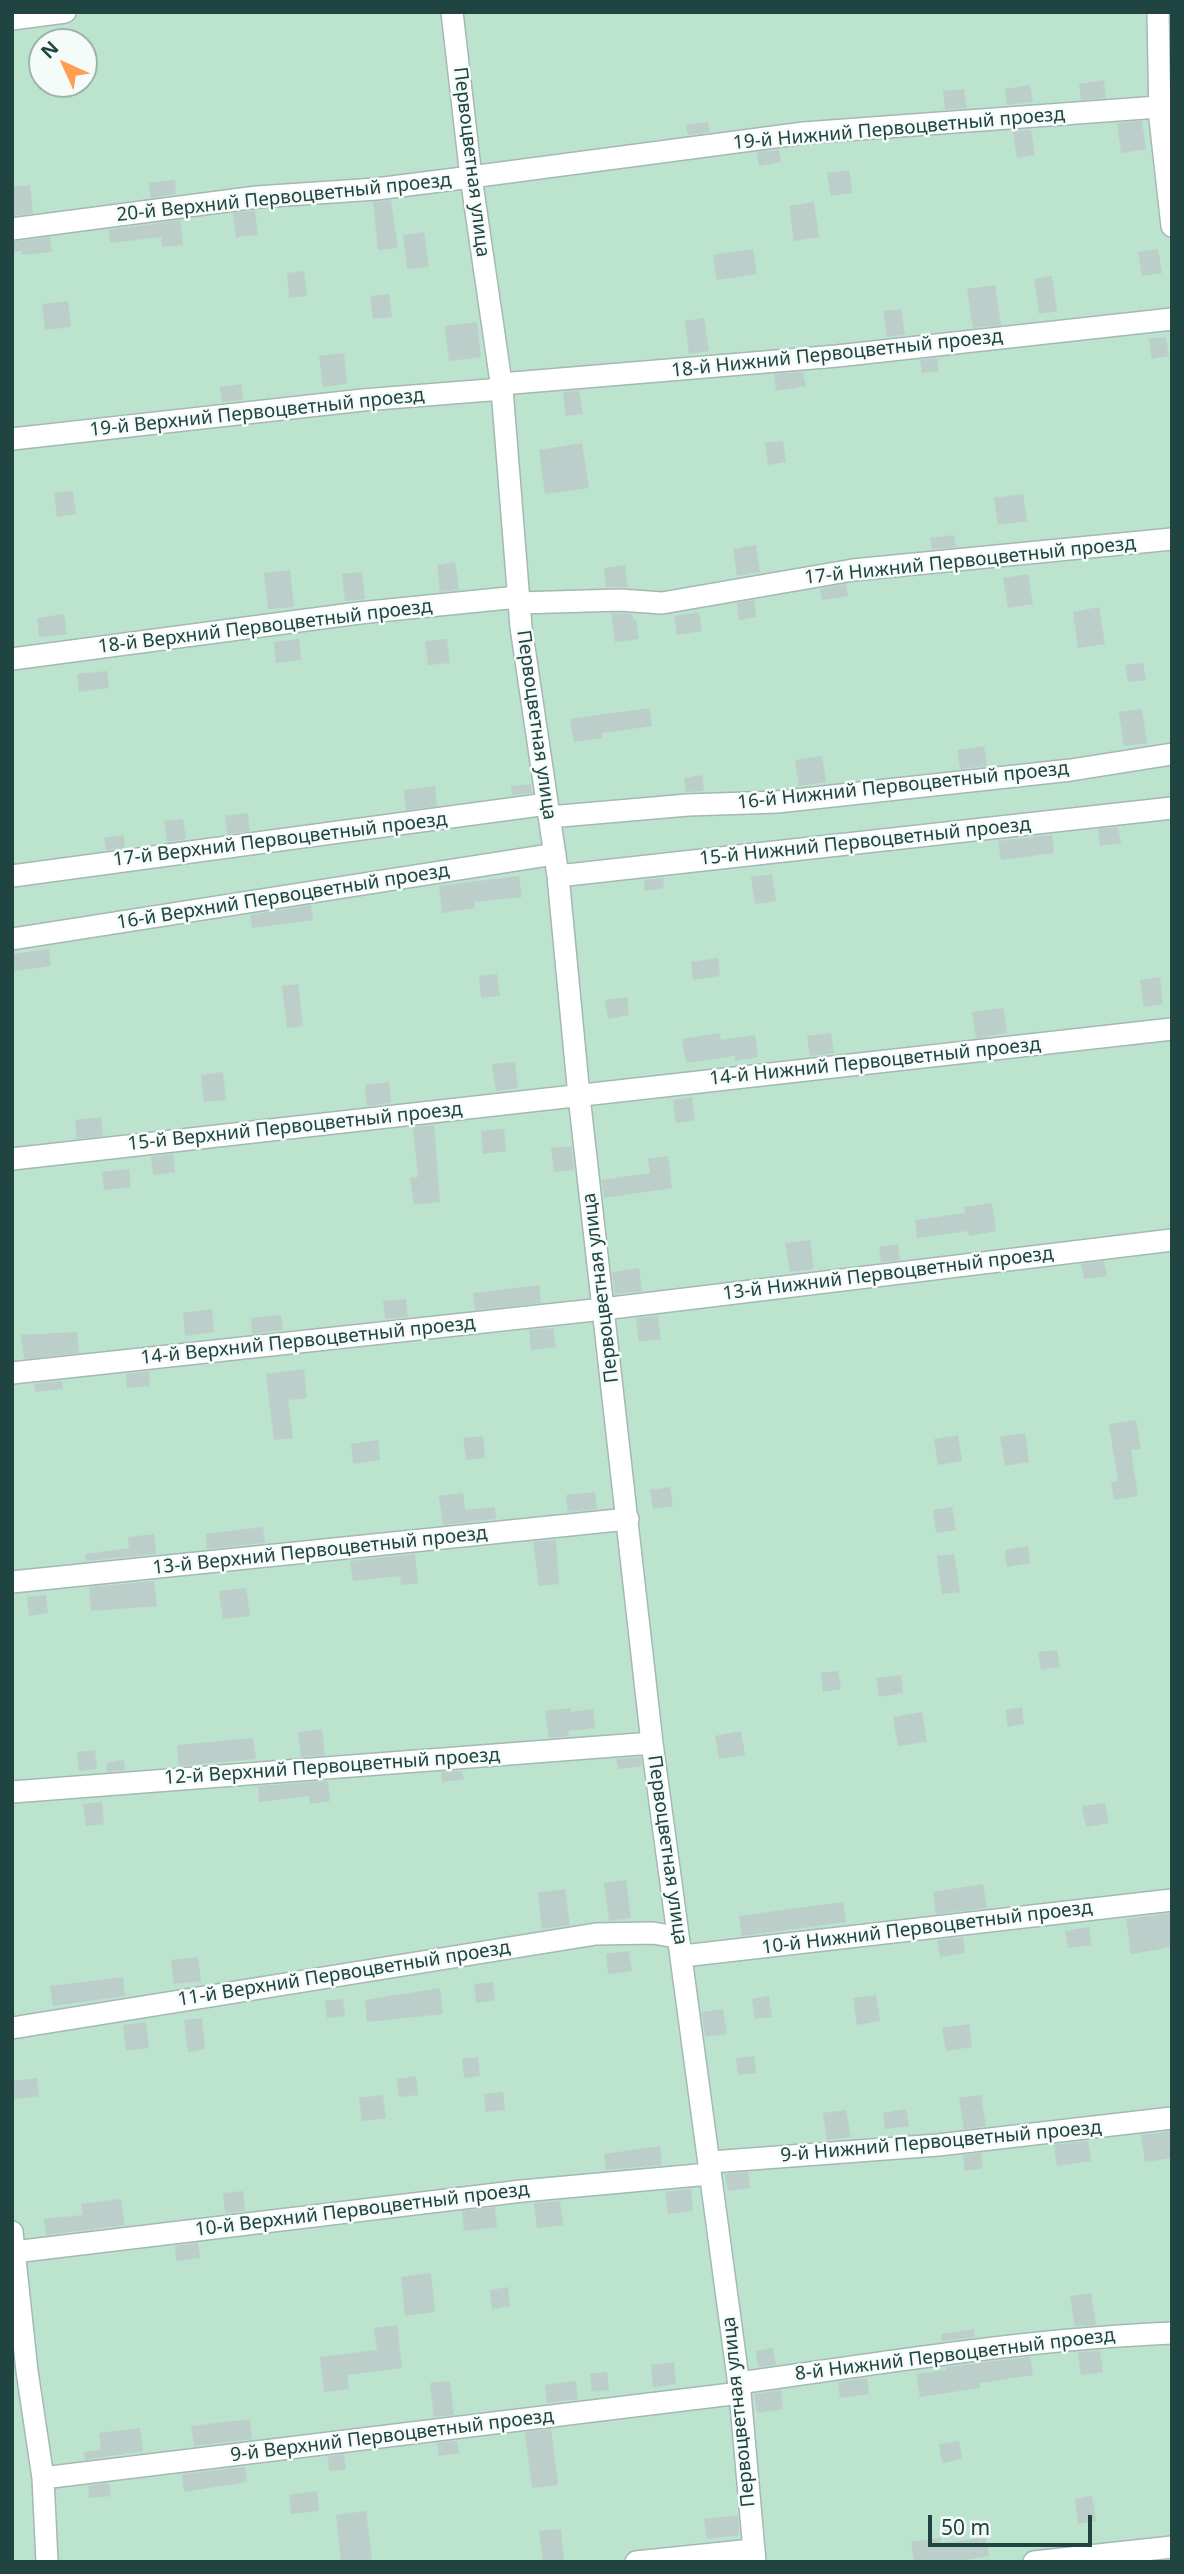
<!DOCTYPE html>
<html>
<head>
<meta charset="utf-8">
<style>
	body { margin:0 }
	#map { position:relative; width:1184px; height:2574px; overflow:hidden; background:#e4efec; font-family:"Noto Sans",sans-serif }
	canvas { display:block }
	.frame { position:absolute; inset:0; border:14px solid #204441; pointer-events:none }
	.north { position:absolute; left:28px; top:28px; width:70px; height:70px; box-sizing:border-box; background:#f5fbf9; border:2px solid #a0b2af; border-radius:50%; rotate:315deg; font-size:19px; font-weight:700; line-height:28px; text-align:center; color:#204441 }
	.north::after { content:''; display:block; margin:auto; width:24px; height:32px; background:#ff9e52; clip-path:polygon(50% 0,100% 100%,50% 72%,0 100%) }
	.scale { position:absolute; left:928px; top:2515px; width:164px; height:32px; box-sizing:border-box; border:4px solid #204441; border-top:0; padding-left:9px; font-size:21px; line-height:24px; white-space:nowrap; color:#204441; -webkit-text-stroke:5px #f5fbf9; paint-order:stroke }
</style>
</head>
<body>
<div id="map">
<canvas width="1184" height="2574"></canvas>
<div class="frame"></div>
<div class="north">N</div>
<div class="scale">50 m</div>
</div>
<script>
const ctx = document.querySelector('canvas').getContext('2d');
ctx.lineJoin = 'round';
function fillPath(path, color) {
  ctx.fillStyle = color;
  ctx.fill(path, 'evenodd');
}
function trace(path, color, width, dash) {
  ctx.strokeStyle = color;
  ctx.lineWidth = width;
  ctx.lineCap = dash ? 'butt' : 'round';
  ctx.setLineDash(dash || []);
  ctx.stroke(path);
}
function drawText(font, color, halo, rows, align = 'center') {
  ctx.font = font + ' "Noto Sans",sans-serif';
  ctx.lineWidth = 5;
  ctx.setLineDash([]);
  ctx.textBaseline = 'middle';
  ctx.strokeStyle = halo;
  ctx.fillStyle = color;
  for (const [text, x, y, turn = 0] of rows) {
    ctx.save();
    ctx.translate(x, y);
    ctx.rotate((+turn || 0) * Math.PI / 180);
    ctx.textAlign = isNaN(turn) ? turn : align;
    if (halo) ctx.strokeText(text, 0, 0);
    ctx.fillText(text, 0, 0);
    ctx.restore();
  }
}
fillPath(new Path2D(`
	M12,12H1172V2562H12ZM42,42H84V84H42Z`), '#bbe3cd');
fillPath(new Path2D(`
	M1104,80L1106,98L1081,100L1079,84Z
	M1030,85L1033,102L1007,105L1005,89Z
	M964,89L967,108L945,109L943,91Z
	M1142,121L1146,149L1121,153L1117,123Z
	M708,122L710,132L688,135L686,125Z
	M1031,130L1035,155L1017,158L1013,131Z
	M779,150L781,162L759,166L757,152Z
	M849,170L852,193L831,196L827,173Z
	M175,180L176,194L151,198L149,183Z
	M30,185L33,213L12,216V187Z
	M391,200L398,248L378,250L373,202Z
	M814,202L819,237L794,241L789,206Z
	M255,211L258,235L236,237L233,213Z
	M180,220L183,245L162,247L161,237L110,243L109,230Z
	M424,232L429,267L407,269L403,235Z
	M50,237L52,252L22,255V251L12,252V242Z
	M753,249L757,274L717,280L713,255Z
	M1158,249L1162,273L1142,276L1138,252Z
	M304,271L307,296L289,298L287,273Z
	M1052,276L1057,311L1039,314L1034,279Z
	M995,285L1001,325L973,328L967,289Z
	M389,294L392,317L373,319L370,296Z
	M68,301L71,327L45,330L42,304Z
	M901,309L905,335L887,337L883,311Z
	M704,318L709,351L689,354L685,321Z
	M477,322L481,357L449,361L445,326Z
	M1166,337L1169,356L1152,359L1149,339Z
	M344,353L347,384L323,387L319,356Z
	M937,358L939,371L922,373L920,360Z
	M803,372L806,386L776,391L774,374Z
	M241,384L243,400L222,402L220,387Z
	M579,391L583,414L566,416L563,392Z
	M783,441L786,462L768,465L765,443Z
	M582,443L589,488L545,494L539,450Z
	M73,491L76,514L57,517L54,493Z
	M1023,494L1027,521L998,525L994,498Z
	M954,535L956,547L932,549L930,538Z
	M756,545L760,572L737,576L733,549Z
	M455,562L459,590L440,592L437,565Z
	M625,565L628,587H606L604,568Z
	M290,570L294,607L268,609L264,573Z
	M362,572L365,599L345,601L342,574Z
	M1028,574L1033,604L1008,608L1003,578Z
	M846,584L848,596L822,600L820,589Z
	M754,600L756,617L739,620L737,603Z
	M1099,607L1105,644L1078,648L1073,612Z
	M699,612L702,631L677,635L674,616Z
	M611,613L632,614L633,620H636L639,639L615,642Z
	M64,614L67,634L39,637L37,618Z
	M299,639L301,660L276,663L274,642Z
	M447,639L450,663L428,665L425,641Z
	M1143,663L1146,680L1128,682L1125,665Z
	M107,671L109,688L79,692L77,674Z
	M649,708L652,726L602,733V738L574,742L570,719Z
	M1142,709L1147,743L1124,746L1119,712Z
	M984,746L987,766L960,769L957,750Z
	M822,756L826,782L799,786L795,760Z
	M702,775L704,791L686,792L684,778Z
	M531,784L532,793L512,795L511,786Z
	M435,786L437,806L406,810L404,790Z
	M248,813L250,831L227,834L225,816Z
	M183,819L186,839L167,842L164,821Z
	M1118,827L1121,843L1100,846L1098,829Z
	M124,835L125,848L106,850L104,838Z
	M1052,835L1054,853L1001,860L998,841Z
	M772,874L776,901L755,904L751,877Z
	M519,876L522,897L474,902L475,908L442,913L439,886Z
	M663,878L664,888L645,891L644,880Z
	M311,905L313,920L252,928L250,915Z
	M49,949L51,966L15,971L13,954Z
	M718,958L720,976L693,980L691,962Z
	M497,974L500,996L481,998L479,976Z
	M1160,977L1163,1004L1144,1007L1140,980Z
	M298,984L303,1026L287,1028L282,986Z
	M627,997L629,1015L608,1019L605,1000Z
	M1003,1008L1007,1033L976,1038L972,1012Z
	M720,1033L721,1040L755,1035L758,1057L735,1061V1056L686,1063L682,1039Z
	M831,1033L834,1053L810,1056L807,1036Z
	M515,1062L518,1088L496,1091L492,1064Z
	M223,1072L226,1100L204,1102L201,1075Z
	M389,1082L391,1103L367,1106L365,1085Z
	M692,1097L695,1120L676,1123L673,1100Z
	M101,1117L103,1136L77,1139L75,1120Z
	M434,1125L440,1202L414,1205L410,1178L418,1177L413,1127Z
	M504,1129L506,1151L483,1154L481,1131Z
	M571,1146L574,1170L554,1172L551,1148Z
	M173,1154L175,1172L153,1175L151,1157Z
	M668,1156L672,1188L604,1198L602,1180L650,1173L648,1159Z
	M129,1169L131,1187L104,1190L102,1172Z
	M992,1203L996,1231L969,1236L968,1231L917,1238L915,1220L965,1213L964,1207Z
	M810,1240L814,1269L790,1272L785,1243Z
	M898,1244L900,1260L881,1262L879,1247Z
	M1104,1261L1107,1276L1084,1279L1081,1264Z
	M639,1268L642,1291L615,1294L612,1272Z
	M539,1285L541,1303L475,1310L473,1293Z
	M406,1299L408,1317L385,1319L383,1301Z
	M212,1309L214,1332L185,1336L183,1313Z
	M281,1315L283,1330L252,1334L251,1318Z
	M658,1316L661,1339L639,1342L636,1318Z
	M553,1328L556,1347L531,1350L529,1330Z
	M77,1332L79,1353L24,1359L21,1335Z
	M304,1369L307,1398L288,1400L293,1438L274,1440L266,1374Z
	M149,1371L150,1386L127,1388L126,1374Z
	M62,1381L63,1389L35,1392L34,1384Z
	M1136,1420L1141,1449L1131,1450L1138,1496L1114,1500L1111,1482L1118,1481L1109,1424Z
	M1025,1433L1029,1462L1005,1466L1000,1437Z
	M958,1435L962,1461L938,1465L934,1439Z
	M483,1436L485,1458L466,1460L463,1438Z
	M378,1440L380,1460L353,1464L351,1444Z
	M670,1487L673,1506L653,1509L650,1490Z
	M595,1492L597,1509L568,1512L566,1495Z
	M463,1493L465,1510L495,1507L496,1519L443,1525L439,1496Z
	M952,1507L956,1530L936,1533L933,1510Z
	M263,1527L265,1543L207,1549L206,1534Z
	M154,1534L156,1554L86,1561L85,1554L129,1548L128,1537Z
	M556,1540L559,1584L539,1586L533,1542Z
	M1028,1546L1030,1563L1007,1567L1005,1550Z
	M415,1554L418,1583L401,1585L400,1576L353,1581L350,1561Z
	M954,1554L960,1592L942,1594L937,1556Z
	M154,1581L157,1606L91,1611L89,1587Z
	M246,1588L250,1616L223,1619L219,1591Z
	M46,1595L48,1613L29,1616L27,1597Z
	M1057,1650L1060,1667L1041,1670L1038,1652Z
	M838,1671L841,1689L823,1692L821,1673Z
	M901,1675L903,1693L879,1697L876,1678Z
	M1022,1707L1024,1724L1008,1727L1005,1710Z
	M570,1708L571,1712L593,1709L595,1728L568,1731L569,1736L549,1738L545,1711Z
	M922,1712L927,1742L898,1746L893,1717Z
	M322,1729L325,1755L301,1757L298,1732Z
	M741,1731L745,1755L719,1759L715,1736Z
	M253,1738L256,1759L179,1766L177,1745Z
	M95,1750L97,1769L79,1771L77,1752Z
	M641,1757L642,1766L618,1769L616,1759Z
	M124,1760L125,1770L107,1772L106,1763Z
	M462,1771L464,1779L442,1782L441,1772Z
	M328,1781L330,1801L310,1804L309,1796L259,1802L258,1786Z
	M102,1802L104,1824L86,1826L83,1804Z
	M1105,1803L1109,1823L1086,1827L1082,1806Z
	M626,1880L631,1918L609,1921L604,1883Z
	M983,1884L987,1908L936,1914L933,1892Z
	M565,1889L570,1925L542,1929L538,1893Z
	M843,1902L846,1922L742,1936L739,1916Z
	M1172,1913V1947L1131,1954L1126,1919Z
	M1089,1927L1091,1945L1068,1948L1065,1931Z
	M963,1937L965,1953L940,1957L937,1940Z
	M629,1951L632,1971L608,1974L606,1954Z
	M198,1957L201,1981L174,1984L171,1960Z
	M123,1977L125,1996L53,2006L50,1986Z
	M493,1982L495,2000L476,2003L474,1984Z
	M440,1988L443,2014L367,2022L365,2000Z
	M876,1995L880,2021L857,2025L853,1998Z
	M769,1996L772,2017L755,2019L752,1999Z
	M343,1999L345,2016L327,2018L325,2001Z
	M723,2009L727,2034L705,2037L702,2012Z
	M202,2018L205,2049L188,2052L184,2020Z
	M146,2022L149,2048L126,2051L123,2025Z
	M969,2024L972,2047L946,2051L942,2028Z
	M754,2056L756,2073L738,2075L736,2058Z
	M478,2057L480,2076L464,2078L462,2059Z
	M416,2076L418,2095L399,2097L397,2079Z
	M37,2078L39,2096L15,2099L13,2081Z
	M503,2092L505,2110L486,2112L484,2094Z
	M383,2095L386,2118L362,2121L359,2098Z
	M981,2095L986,2126L964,2129L959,2098Z
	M906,2109L909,2126L885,2129L883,2113Z
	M846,2110L851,2137L827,2140L823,2113Z
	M1172,2131V2158L1145,2162L1141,2135Z
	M1088,2141L1091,2161L1057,2166L1054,2145Z
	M660,2146L662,2165L606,2170L604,2154Z
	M981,2153L983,2168L965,2171L963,2155Z
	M748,2172L750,2188L728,2191L725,2174Z
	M691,2189L693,2211L668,2214L665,2192Z
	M243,2191L245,2211L225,2213L223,2193Z
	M121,2199L125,2225L46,2235L44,2219L83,2215L81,2204Z
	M560,2201L563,2225L537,2228L534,2203Z
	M495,2207L497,2227L464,2231L462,2211Z
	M198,2243L200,2258L176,2261L175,2246Z
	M431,2273L435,2312L405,2316L401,2277Z
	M508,2287L510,2306L492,2309L490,2290Z
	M1091,2293L1096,2325L1075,2326L1070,2296Z
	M397,2325L402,2368L347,2375L349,2389L324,2392L320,2357L377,2350L374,2328Z
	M974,2329L975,2337L942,2341L941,2334Z
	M773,2348L776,2365L758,2367L756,2351Z
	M1100,2351L1103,2372L1081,2375L1078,2352Z
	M1030,2357L1033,2375L980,2383V2388L920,2397L916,2374L946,2370V2367Z
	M674,2362L676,2384L653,2387L651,2365Z
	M607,2372L609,2390L592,2392L590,2374Z
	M867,2378L869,2394L840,2398L838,2382Z
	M450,2381L454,2415L434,2417L430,2383Z
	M576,2381L578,2399L547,2403L545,2385Z
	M781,2390L783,2409L757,2413L754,2394Z
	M250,2419L252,2439L194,2446L191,2426Z
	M140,2428L143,2451L85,2460L84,2452L101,2450L99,2433Z
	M551,2429L558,2485L532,2488L525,2432Z
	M457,2441L459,2453L439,2456L437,2443Z
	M959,2441L962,2459L942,2463L939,2444Z
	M344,2454L346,2469L329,2471L328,2457Z
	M245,2467L247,2482L184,2492L182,2474Z
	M109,2483L111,2496L89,2498L88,2486Z
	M317,2491L319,2511L291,2514L289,2495Z
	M1092,2496L1096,2521L1078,2524L1075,2499Z
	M366,2511L372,2562H341L336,2515Z
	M738,2515L739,2535L707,2539L704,2519Z
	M561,2529L564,2560L543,2562L539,2531Z
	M940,2538L941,2543L986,2538L989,2556L953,2562H914L911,2542Z`), '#bccec9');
const minor = new Path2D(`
	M452,12L471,177L502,389L521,627L558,876L579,1096L652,1743L740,2393L755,2562
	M1158,12L1160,119L1172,226
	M12,19L65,12
	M12,229L257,197L376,189L471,177L804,133L1172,106
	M501,384L837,356L1172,319
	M12,439L363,400L502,389
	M519,603L620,600L662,603L853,570L1172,539
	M12,659L359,613L518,597
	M549,817L688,805L777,802L1071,770L1172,754
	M12,876L547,804
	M558,876L1172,808
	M12,939L555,854
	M12,1159L1172,1029
	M12,1373L603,1309L1172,1240
	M12,1582L628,1519
	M12,1792L652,1743
	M683,1956L1172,1900
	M12,2028L596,1934L653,1933L676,1937
	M711,2162L938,2145L1172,2118
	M12,2232L27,2371L43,2478L47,2562
	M14,2252L522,2191L709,2174
	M739,2383C883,2363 1027,2339 1172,2333
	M43,2478L740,2393
	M636,2562L752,2550
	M1034,2562L1172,2547`);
trace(minor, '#a5b8b5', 24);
trace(minor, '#fff', 21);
drawText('19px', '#204441', '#f5fbf9', [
	["19-й Нижний Первоцветный проезд",899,129,-5],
	["Первоцветная улица",471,162,83],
	["20-й Верхний Первоцветный проезд",284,198,-6],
	["18-й Нижний Первоцветный проезд",837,354,-6],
	["19-й Верхний Первоцветный проезд",257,413,-6],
	["17-й Нижний Первоцветный проезд",970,561,-6],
	["18-й Верхний Первоцветный проезд",265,627,-7],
	["Первоцветная улица",536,725,82],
	["16-й Нижний Первоцветный проезд",903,786,-6],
	["17-й Верхний Первоцветный проезд",280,840,-7],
	["15-й Нижний Первоцветный проезд",865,842,-6],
	["16-й Верхний Первоцветный проезд",283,897,-9],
	["14-й Нижний Первоцветный проезд",875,1062,-6],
	["15-й Верхний Первоцветный проезд",295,1127,-6],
	["13-й Нижний Первоцветный проезд",888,1274,-7],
	["Первоцветная улица",601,1288,-97],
	["14-й Верхний Первоцветный проезд",308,1341,-6],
	["13-й Верхний Первоцветный проезд",320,1551,-6],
	["12-й Верхний Первоцветный проезд",332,1767,-4],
	["Первоцветная улица",667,1850,82],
	["10-й Нижний Первоцветный проезд",927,1928,-7],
	["11-й Верхний Первоцветный проезд",344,1974,-9],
	["9-й Нижний Первоцветный проезд",941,2142,-5],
	["10-й Верхний Первоцветный проезд",362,2210,-7],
	["8-й Нижний Первоцветный проезд",955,2355,-7],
	["Первоцветная улица",739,2412,-96],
	["9-й Верхний Первоцветный проезд",392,2436,-7]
]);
</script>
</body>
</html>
